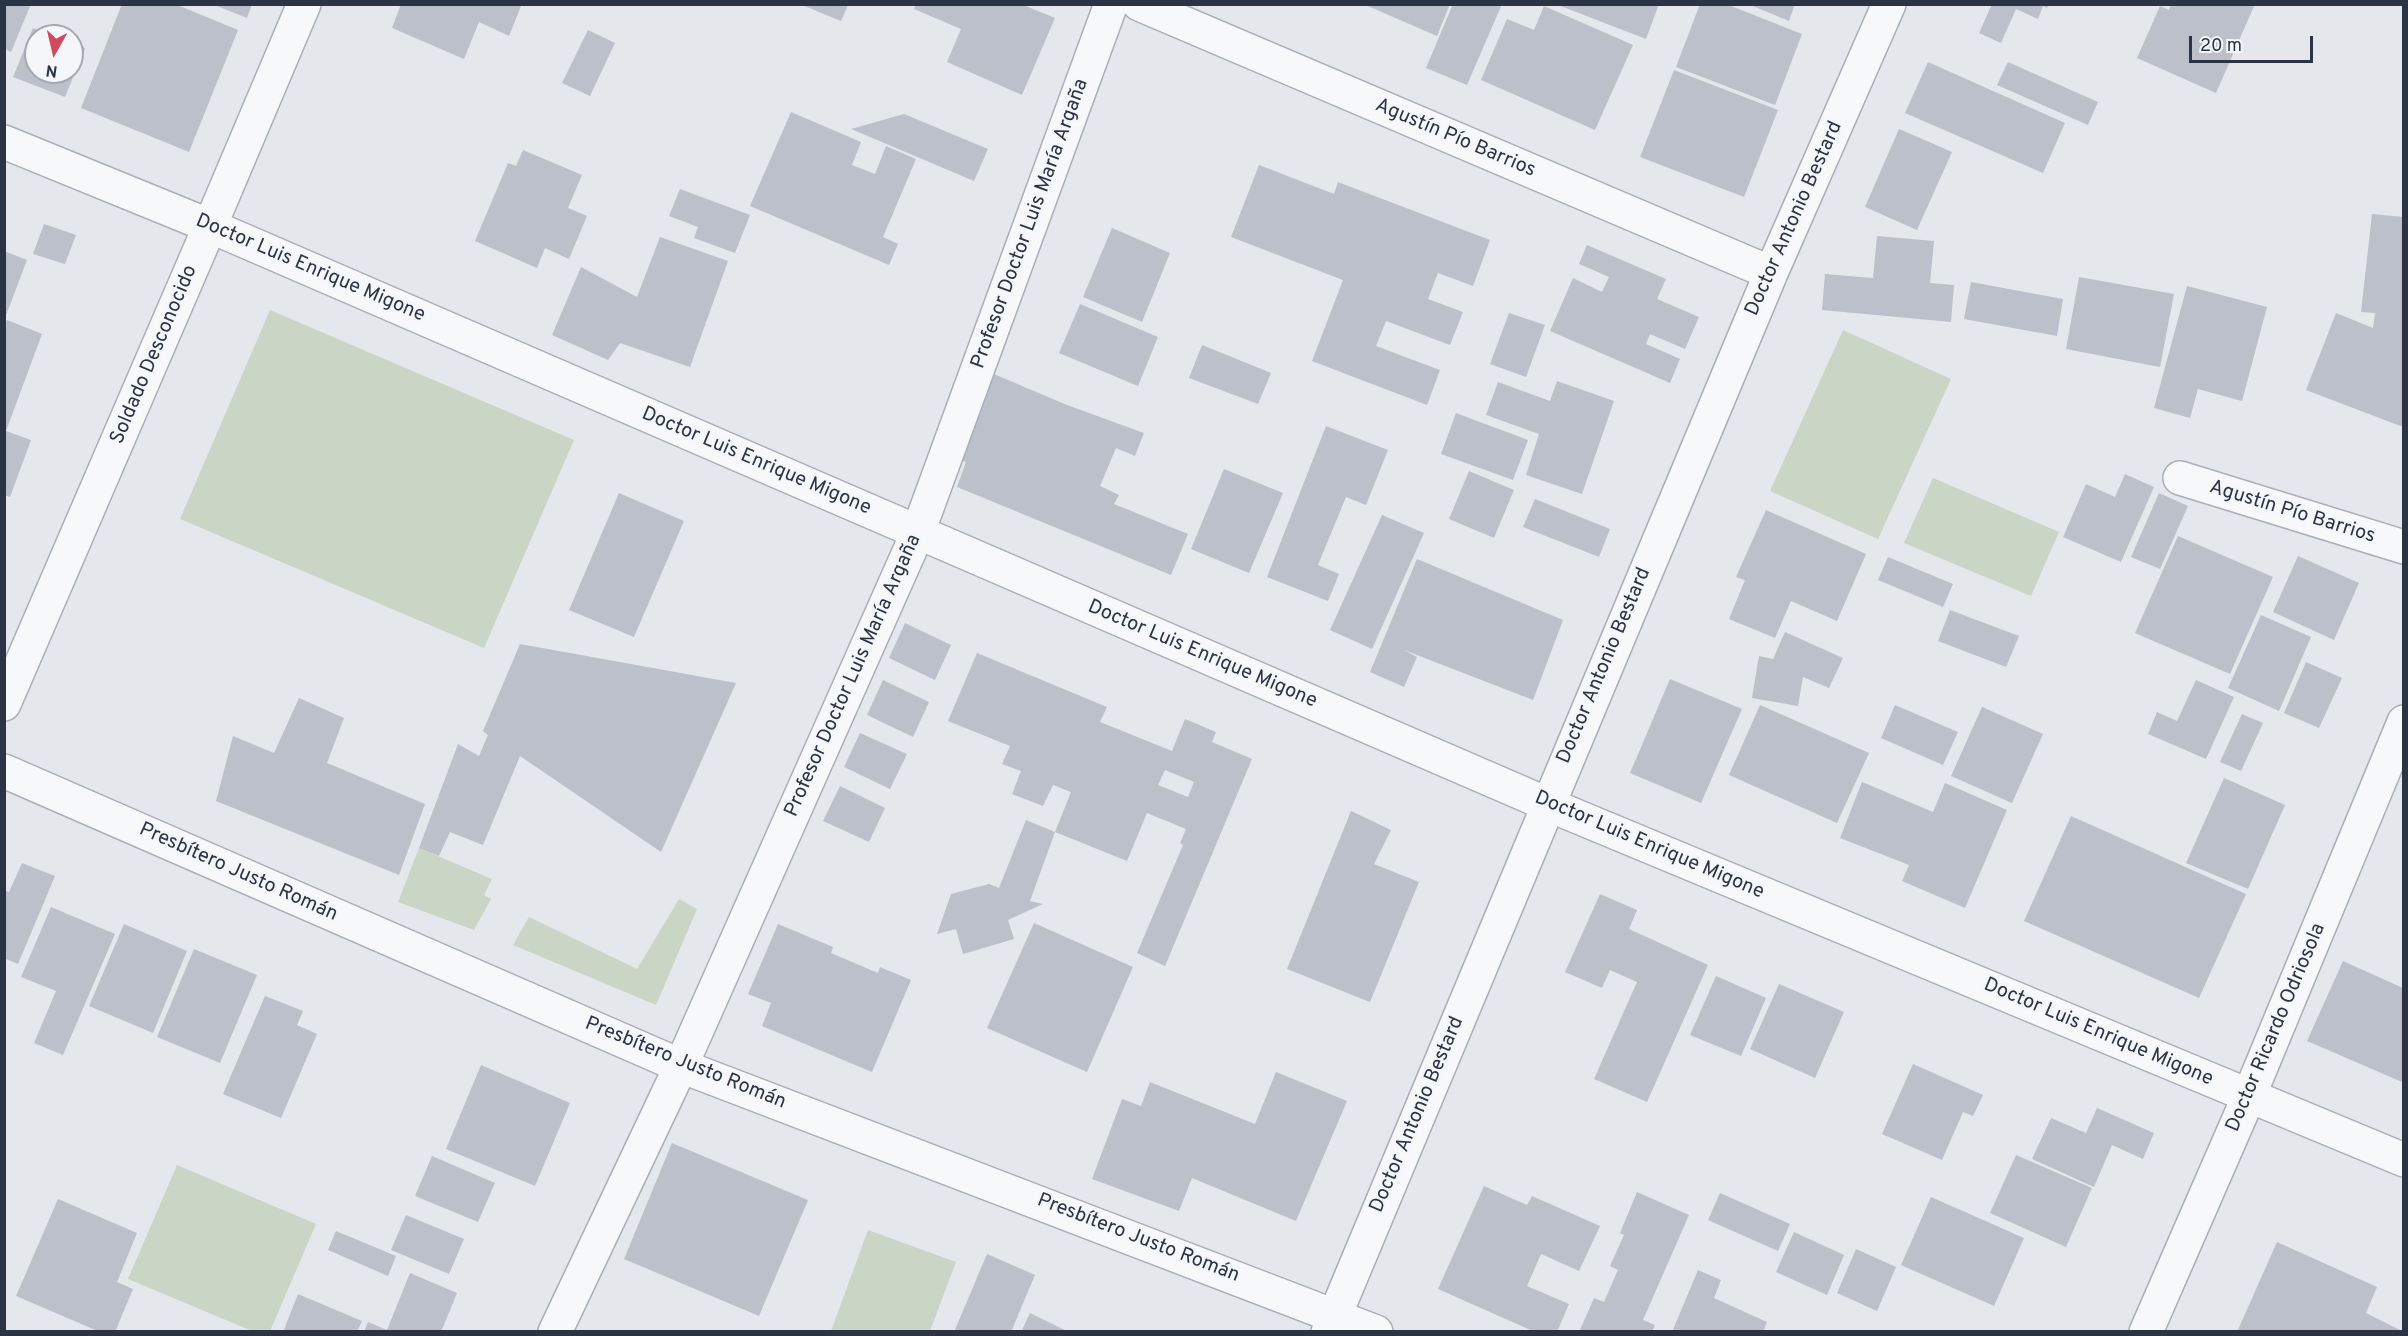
<!DOCTYPE html>
<html>
<head>
<meta charset="utf-8">
<style>
	body { margin:0 }
	#map { position:relative; width:2408px; height:1336px; overflow:hidden; background:#e4e7ec; font-family:Overpass,sans-serif }
	canvas { display:block }
	.frame { position:absolute; inset:0; border:6px solid #2b3445; pointer-events:none }
	.north { position:absolute; left:24px; top:24px; width:60px; height:60px; box-sizing:border-box; background:#f4f6f9; border:2px solid #a4a8b1; border-radius:50%; rotate:188deg; font-size:16px; font-weight:700; line-height:24px; text-align:center; color:#2b3445 }
	.north::after { content:''; display:block; margin:auto; width:21px; height:27px; background:#d1495b; clip-path:polygon(50% 0,100% 100%,50% 72%,0 100%) }
	.scale { position:absolute; left:2189px; top:36px; width:124px; height:27px; box-sizing:border-box; border:3px solid #2b3445; border-top:0; padding-left:8px; font-size:18px; line-height:21px; white-space:nowrap; color:#2b3445; -webkit-text-stroke:4px #f4f6f9; paint-order:stroke }
</style>
</head>
<body>
<div id="map">
<canvas width="2408" height="1336"></canvas>
<div class="frame"></div>
<div class="north">N</div>
<div class="scale">20 m</div>
</div>
<script>
const ctx = document.querySelector('canvas').getContext('2d');
ctx.lineJoin = 'round';
function fillPath(path, color) {
  ctx.fillStyle = color;
  ctx.fill(path, 'evenodd');
}
function trace(path, color, width, dash) {
  ctx.strokeStyle = color;
  ctx.lineWidth = width;
  ctx.lineCap = dash ? 'butt' : 'round';
  ctx.setLineDash(dash || []);
  ctx.stroke(path);
}
function drawText(font, color, halo, rows, align = 'center') {
  ctx.font = font + ' Overpass,sans-serif';
  ctx.lineWidth = 4.5;
  ctx.setLineDash([]);
  ctx.textBaseline = 'middle';
  ctx.strokeStyle = halo;
  ctx.fillStyle = color;
  for (const [text, x, y, turn = 0] of rows) {
    ctx.save();
    ctx.translate(x, y);
    ctx.rotate((+turn || 0) * Math.PI / 180);
    ctx.textAlign = isNaN(turn) ? turn : align;
    if (halo) ctx.strokeText(text, 0, 0);
    ctx.fillText(text, 0, 0);
    ctx.restore();
  }
}
fillPath(new Path2D(`
	M270,310L574,440L484,648L180,519Z
	M1843,330L1951,379L1878,539L1770,491Z
	M1933,478L2059,532L2031,596L1904,543Z
	M419,848L492,879L484,895L491,899L474,930L398,902Z
	M679,899L697,909L656,1005L513,945L529,917L637,969Z
	M177,1165L316,1224L270,1331H252L128,1279Z
	M868,1230L956,1262L930,1331H831Z`), '#c9d6c5');
fillPath(new Path2D(`
	M4,4H31L11,52L4,49Z
	M122,4H175L238,30L189,152L81,108Z
	M212,4H252L247,18Z
	M401,4H517L521,6L509,36L479,22L464,59L392,28Z
	M916,4H1021L1055,18L1022,95L947,62L961,29L914,9Z
	M1363,4H1450L1437,36Z
	M1453,4H1502L1467,85L1426,68Z
	M1659,4L1646,39L1558,5V4Z
	M1700,4H1726L1802,34L1775,105L1676,67Z
	M1748,4H1795L1789,21Z
	M1992,4H2049L2047,8L2043,6L2038,19L2016,9L2001,43L1979,33Z
	M2171,4H2255L2216,93L2137,58L2160,6L2169,10Z
	M802,5H848L841,21Z
	M1544,6L1633,45L1595,130L1481,80L1507,19L1534,30Z
	M33,28L53,36H36V72H72V43L85,48L65,97L13,77Z
	M588,30L615,43L590,96L562,83Z
	M1928,62L2065,123L2043,173L1905,113Z
	M2008,62L2098,102L2088,125L1997,85Z
	M1674,70L1778,110L1744,197L1640,157Z
	M791,112L861,142L852,165L875,174L886,146L916,159L883,237L898,244L889,265L750,206Z
	M904,114L988,149L974,181L851,129Z
	M1899,129L1952,152L1917,230L1865,207Z
	M523,150L582,175L568,208L587,216L569,259L545,248L537,268L475,241L508,163L516,166Z
	M1259,165L1334,194L1338,182L1490,240L1473,286L1438,273L1428,299L1463,312L1450,345L1386,321L1376,346L1440,370L1427,405L1312,361L1343,280L1231,237Z
	M680,189L750,215L735,253L694,238L698,227L669,216Z
	M2372,214L2403,217V427L2306,390L2336,313L2373,328L2375,313L2361,312Z
	M44,224L76,235L65,264L33,254Z
	M1112,228L1170,253L1142,322L1083,297Z
	M1877,236L1934,241L1930,283L1954,285L1951,322L1822,310L1825,274L1873,278Z
	M660,237L728,261L690,367L620,343L608,360L552,335L581,267L637,297Z
	M1587,245L1666,279L1657,299L1699,317L1685,349L1650,334L1646,344L1680,359L1670,383L1550,331L1573,278L1602,292L1609,277L1579,264Z
	M4,251L27,260L5,318H4Z
	M2079,277L2174,294L2160,367L2066,349Z
	M1971,282L2063,299L2057,336L1964,319Z
	M2187,286L2267,307L2242,401L2198,389L2190,418L2154,408Z
	M1080,304L1158,337L1138,386L1059,353Z
	M1509,313L1545,325L1526,377L1490,364Z
	M7,320L42,334L6,431L31,440L10,497L4,495V328Z
	M1202,345L1271,373L1258,404L1189,378Z
	M982,369L1067,405L1144,433L1135,456L1116,448L1100,486L1119,495L1114,504L1188,534L1171,575L957,487L966,462L948,455Z
	M1557,381L1614,401L1582,494L1526,475L1539,434L1486,415L1498,382L1550,401Z
	M1456,413L1528,440L1513,480L1441,454Z
	M1326,426L1388,450L1366,505L1346,497L1318,565L1339,574L1328,601L1267,577Z
	M1224,469L1283,493L1249,573L1191,549Z
	M1469,471L1514,490L1494,538L1449,519Z
	M2125,474L2154,487L2121,562L2063,537L2086,484L2115,497Z
	M619,493L684,521L634,637L569,610Z
	M2159,493L2188,506L2160,569L2131,557Z
	M1535,499L1610,529L1599,557L1523,527Z
	M1766,510L1866,554L1837,621L1791,601L1775,638L1729,619L1745,580L1736,577Z
	M1382,515L1424,533L1372,649L1330,630Z
	M2178,536L2273,577L2230,674L2135,633Z
	M2298,556L2359,583L2334,640L2273,612Z
	M1888,557L1953,584L1943,607L1878,580Z
	M1417,559L1563,620L1533,700L1404,650L1417,657L1404,687L1370,672Z
	M1950,610L2019,636L2006,667L1938,641Z
	M2261,615L2311,637L2279,711L2228,688Z
	M905,623L951,645L935,680L889,658Z
	M1785,632L1843,658L1829,688L1803,677L1798,706L1752,698L1759,656L1773,659Z
	M520,644L736,683L661,852L520,756L483,845L450,832L439,856L419,848L458,744L479,756L488,735L483,731Z
	M977,653L1107,707L1100,722L1172,751L1185,719L1216,732L1212,742L1252,759L1165,966L1137,953L1183,845L1180,843L1186,829L1147,813L1127,861L1055,832L1071,792L1053,785L1043,806L1012,794L1021,771L1002,764L1010,746L948,721ZM1165,770L1194,782L1188,797L1158,785Z
	M2306,662L2342,678L2319,728L2284,713Z
	M1670,679L1742,709L1701,803L1630,773Z
	M883,680L929,702L913,737L867,715Z
	M2196,680L2234,697L2206,759L2148,734L2157,712L2177,721Z
	M299,698L344,718L327,763L425,804L399,875L216,801L233,736L274,753Z
	M1760,705L1869,753L1837,823L1729,775Z
	M1895,705L1958,732L1943,765L1881,738Z
	M1982,707L2043,734L2012,803L1951,776Z
	M2242,714L2263,723L2241,771L2220,762Z
	M860,733L907,754L890,789L844,767Z
	M2224,778L2285,805L2248,889L2186,863Z
	M1862,782L1933,812L1945,783L2007,810L1965,908L1902,881L1909,865L1840,838Z
	M840,786L885,808L869,842L823,821Z
	M1351,811L1391,830L1374,864L1419,882L1370,1002L1287,969Z
	M2071,816L2246,894L2199,998L2024,921Z
	M1026,820L1055,832L1030,901L1043,904L1008,920L1014,939L963,954L956,929L937,934L951,894L989,884L999,888Z
	M22,863L55,876L18,964L4,958V890L9,892Z
	M1600,894L1637,910L1629,929L1708,965L1647,1102L1594,1079L1637,982L1610,970L1602,988L1565,972Z
	M51,907L115,934L63,1055L34,1043L56,991L21,977Z
	M1034,923L1133,967L1087,1072L987,1028Z
	M124,924L187,951L153,1033L89,1006Z
	M778,924L833,947L831,953L878,973L880,967L911,980L872,1072L762,1026L771,1003L748,994Z
	M194,949L257,975L220,1063L157,1037Z
	M2343,961L2403,988L2402,1082L2307,1041Z
	M1716,976L1766,998L1741,1056L1690,1035Z
	M1779,984L1844,1012L1815,1078L1750,1049Z
	M265,996L303,1011L297,1025L317,1034L281,1118L223,1094Z
	M1913,1064L1983,1095L1973,1116L1963,1112L1942,1160L1882,1134Z
	M481,1065L570,1103L535,1186L446,1149Z
	M1276,1072L1347,1101L1296,1221L1192,1178L1179,1211L1092,1179L1122,1099L1141,1106L1150,1082L1255,1124Z
	M2097,1108L2154,1133L2143,1159L2112,1145L2094,1187L2032,1159L2051,1118L2086,1133Z
	M672,1143L808,1200L759,1316L624,1259Z
	M2016,1155L2092,1188L2066,1247L1990,1213Z
	M432,1156L495,1183L478,1222L415,1196Z
	M1484,1186L1527,1205L1532,1196L1600,1226L1579,1271L1541,1254L1527,1286L1569,1304L1557,1332H1535L1438,1289Z
	M1637,1192L1689,1215L1643,1320L1655,1325L1652,1332H1579L1594,1298L1604,1302L1618,1270L1610,1266L1624,1235L1620,1233Z
	M1720,1193L1790,1224L1778,1251L1708,1220Z
	M1931,1197L2024,1238L1994,1306L1901,1265Z
	M58,1199L137,1233L117,1282L133,1289L115,1332H100L16,1296Z
	M406,1215L464,1239L449,1274L391,1250Z
	M336,1231L396,1256L388,1276L328,1250Z
	M1794,1232L1844,1255L1827,1295L1776,1272Z
	M2277,1242L2377,1287L2366,1313L2404,1332H2237Z
	M1856,1249L1896,1267L1877,1311L1837,1293Z
	M987,1254L1035,1275L1011,1332H954Z
	M1698,1270L1721,1280L1714,1298L1767,1322L1763,1332H1672Z
	M410,1273L457,1293L441,1332H364L368,1322L387,1330Z
	M298,1294L362,1321L357,1332H283Z
	M1030,1313L1069,1332H1021Z`), '#bbc0ca');
const minor = new Path2D(`
	M1139,4L1771,273
	M4,142L210,226L4,704
	M2180,478L2404,547
	M4,771L681,1066L1376,1332
	M555,1332L681,1066L918,532L1111,4
	M1328,1332L1771,273L1889,4
	M2146,1332L2249,1096L2404,722`);
const tertiary = new Path2D(`
	M304,4L210,226L1547,804L2404,1160`);
trace(minor, '#a9aeb7', 36);
trace(tertiary, '#a9aeb7', 36);
trace(minor, '#f7f8fa', 33);
trace(tertiary, '#f7f8fa', 33);
drawText('20px', '#2b3445', '#f4f6f9', [
	["Agustín Pío Barrios",1455,139,23],
	["Doctor Antonio Bestard",1795,219,-66],
	["Profesor Doctor Luis María Argaña",1031,224,-70],
	["Doctor Luis Enrique Migone",310,269,23],
	["Soldado Desconocido",155,355,-67],
	["Doctor Luis Enrique Migone",756,462,23],
	["Agustín Pío Barrios",2292,513,17],
	["Doctor Luis Enrique Migone",1202,655,23],
	["Doctor Antonio Bestard",1605,666,-67],
	["Profesor Doctor Luis María Argaña",854,676,-66],
	["Doctor Luis Enrique Migone",1649,846,23],
	["Presbítero Justo Román",238,873,24],
	["Doctor Ricardo Odriosola",2277,1028,-67],
	["Doctor Luis Enrique Migone",2098,1033,23],
	["Presbítero Justo Román",685,1064,22],
	["Doctor Antonio Bestard",1418,1115,-67],
	["Presbítero Justo Román",1138,1239,21]
]);
</script>
</body>
</html>
